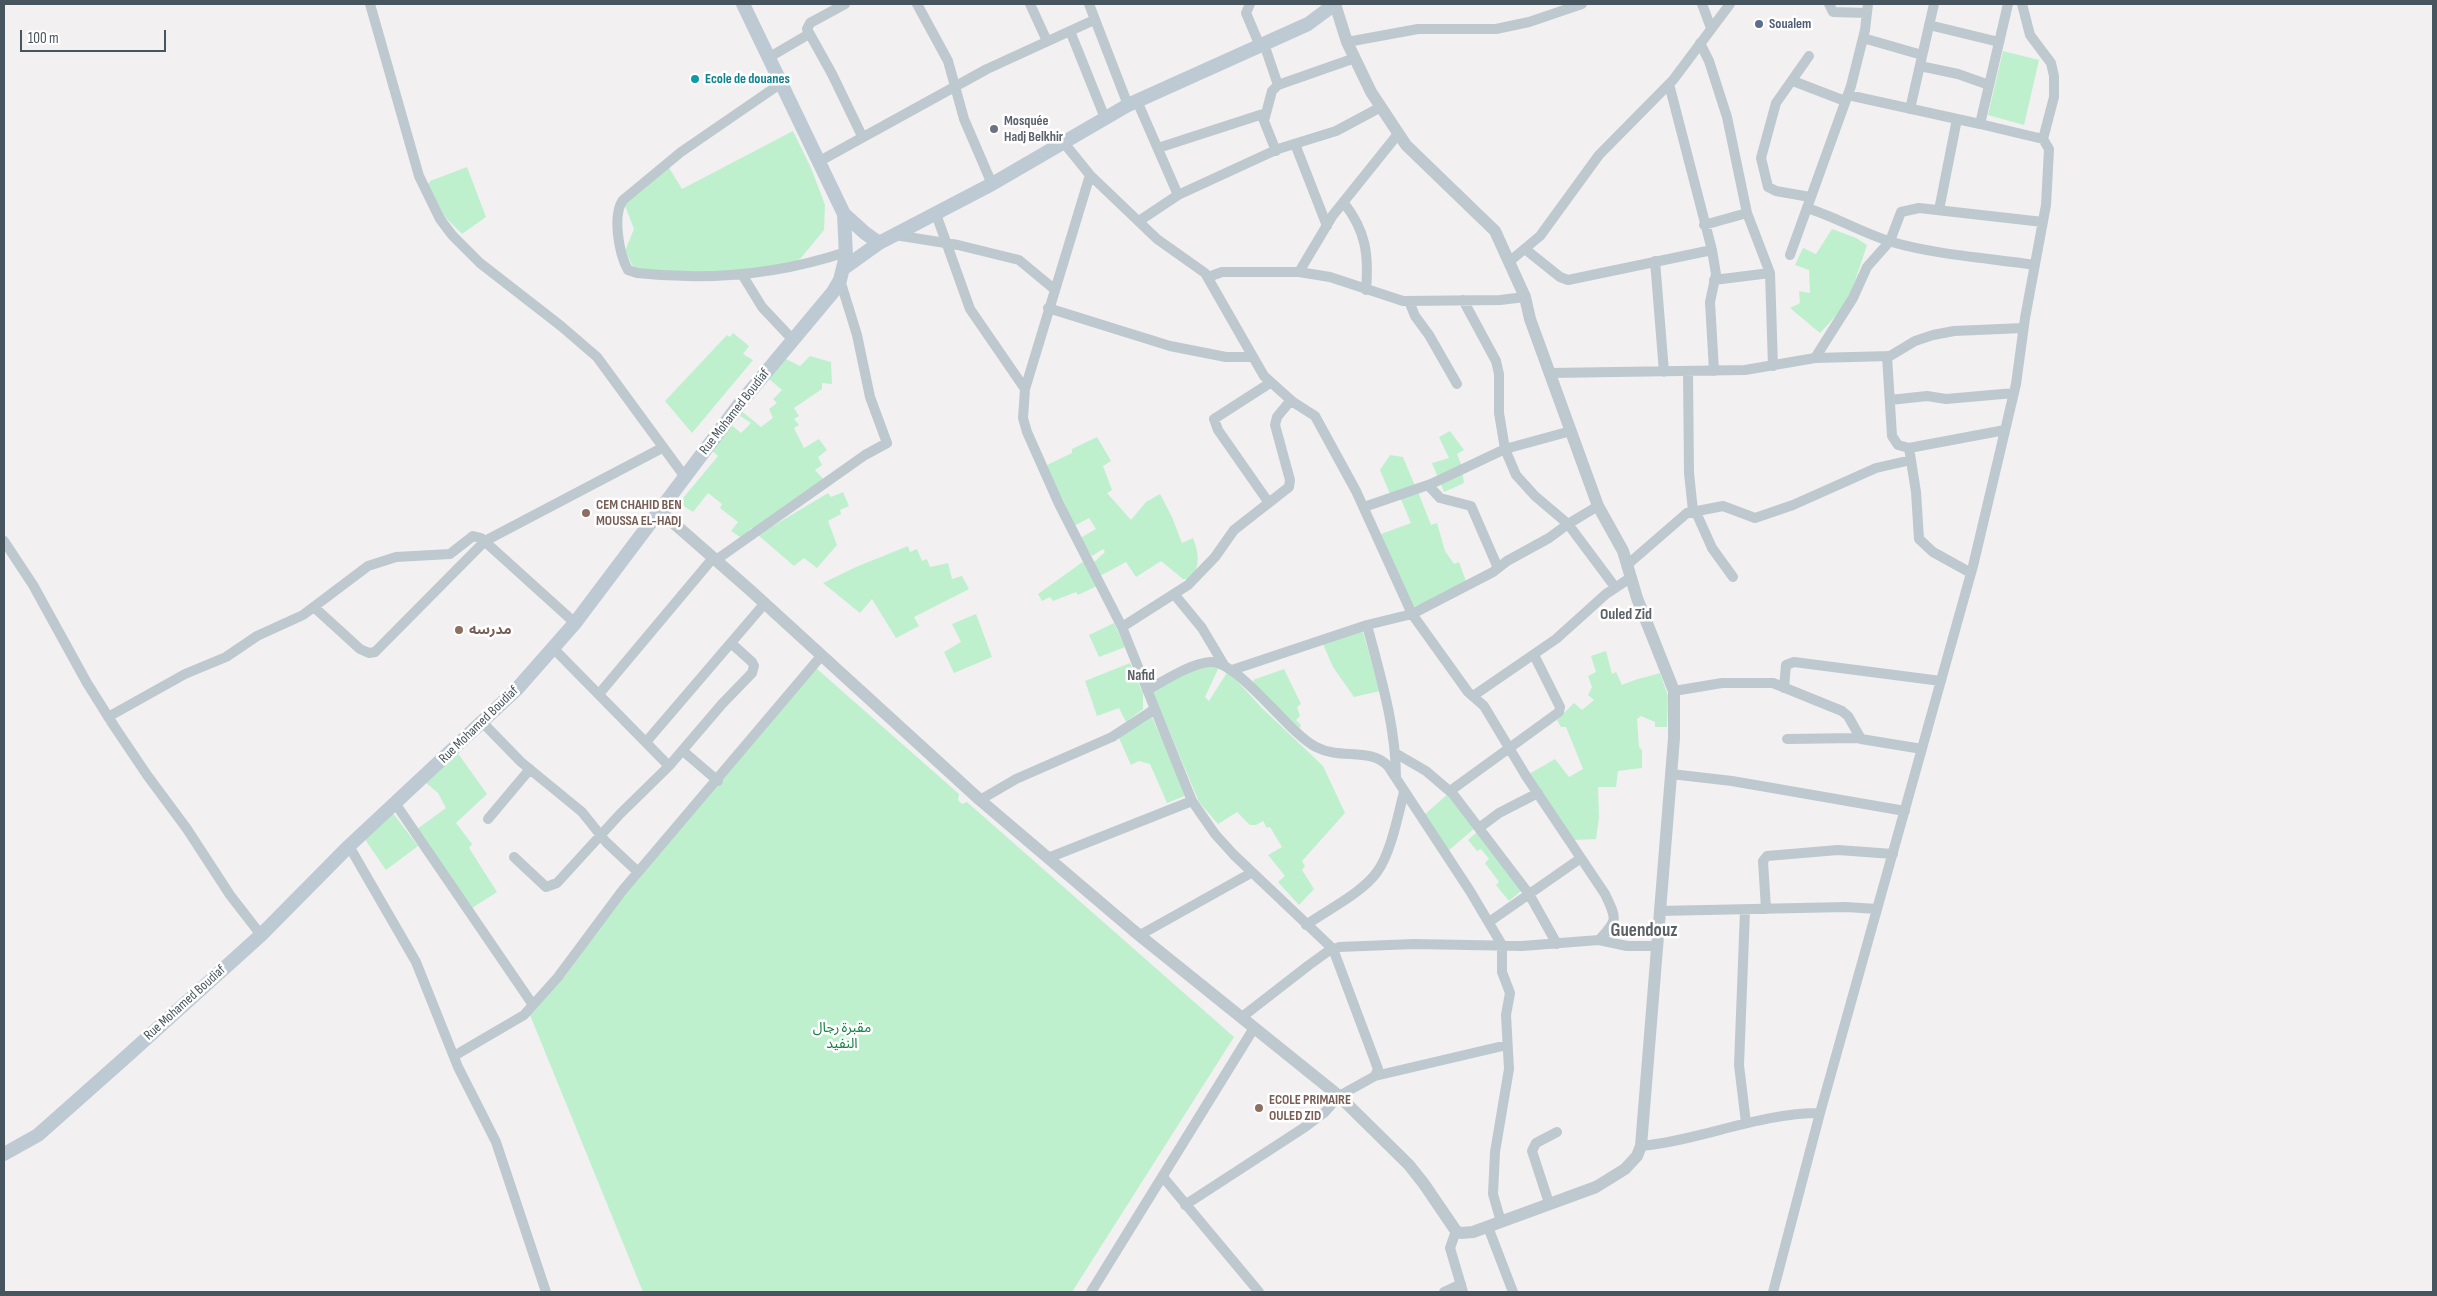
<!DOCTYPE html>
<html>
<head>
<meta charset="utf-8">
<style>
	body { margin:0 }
	#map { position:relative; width:2437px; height:1296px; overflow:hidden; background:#f2f0f0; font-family:"Sofia Sans Condensed",sans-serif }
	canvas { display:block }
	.frame { position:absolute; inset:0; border:5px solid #47555e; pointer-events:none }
	.scale { position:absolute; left:20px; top:30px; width:146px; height:22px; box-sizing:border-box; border:2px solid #47555e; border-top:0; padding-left:6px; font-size:15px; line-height:18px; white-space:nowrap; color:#47555e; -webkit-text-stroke:4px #fff; paint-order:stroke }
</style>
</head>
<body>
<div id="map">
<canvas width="2437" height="1296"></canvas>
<div class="frame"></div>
<div class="scale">100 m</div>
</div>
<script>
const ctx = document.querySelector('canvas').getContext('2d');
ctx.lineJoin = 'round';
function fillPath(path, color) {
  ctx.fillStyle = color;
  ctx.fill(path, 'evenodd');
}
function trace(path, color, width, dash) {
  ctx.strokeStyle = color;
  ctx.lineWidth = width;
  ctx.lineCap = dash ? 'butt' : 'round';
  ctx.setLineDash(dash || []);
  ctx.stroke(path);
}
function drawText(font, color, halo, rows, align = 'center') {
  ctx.font = font + ' "Sofia Sans Condensed","Noto Sans Arabic",sans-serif';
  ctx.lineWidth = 5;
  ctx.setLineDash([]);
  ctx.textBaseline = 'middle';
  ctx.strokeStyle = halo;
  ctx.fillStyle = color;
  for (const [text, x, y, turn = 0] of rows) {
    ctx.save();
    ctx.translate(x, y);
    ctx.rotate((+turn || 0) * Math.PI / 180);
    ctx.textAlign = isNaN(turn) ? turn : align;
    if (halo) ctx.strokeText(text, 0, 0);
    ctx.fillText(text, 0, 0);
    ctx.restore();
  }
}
fillPath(new Path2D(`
	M2003,51L2039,60L2024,125L1988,115Z
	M793,131L811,168L825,205L824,230L801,258L789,265L748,274L635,270L625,251L634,229L624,203L668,166L682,189Z
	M467,167L486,217L462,234L444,216L428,184L430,181Z
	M1832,229L1856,238L1867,245L1852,290L1842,309L1820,333L1790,308L1800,303L1799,291L1810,293L1809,270L1795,265L1803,248L1816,254Z
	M733,333L749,346L743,354L753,360L692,433L665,401L727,335L730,337Z
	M810,356L831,362L832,384L822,383V389L794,408L799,416L794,419L799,425L794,428L804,448L819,439L827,450L818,457L822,465L815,470L826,482L755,532L751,528L743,539L731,531L738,522L720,508L722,504L708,493L693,512L679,503L718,456L708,447L728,422L741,433L751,423L736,413L739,409L761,427L773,418L769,409L777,403L773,399L782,390L769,379L784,358L800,366Z
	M1450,431L1464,450L1457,454L1461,464L1464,483L1444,492L1432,463L1449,458L1439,437Z
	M1097,437L1111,461L1103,466L1112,490L1107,493L1131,520L1146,502L1160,494L1172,517L1182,543L1193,538C1199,553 1200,565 1192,579H1183L1161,561L1136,577L1126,562L1100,576L1093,563L1105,552L1103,549L1092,556L1080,538L1096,529L1089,518L1074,526L1047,465L1072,453V449Z
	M1390,455L1403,457L1415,486L1390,494L1380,470Z
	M843,492L849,506L840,510L841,514L828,521L837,545L817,568L804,558L794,566L758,535L828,493L831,497Z
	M1418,492L1431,525L1437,523L1445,551L1454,564L1459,562L1467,584L1411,608L1381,534L1411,523L1400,497Z
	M908,546L910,552L917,549L922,561L927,559L930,567L948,563L952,579L962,576L969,589L914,617L919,626L896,638L872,599L860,613L823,583L856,567Z
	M1084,561L1097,586L1078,595L1076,592L1053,601L1050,597L1042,601L1038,594Z
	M976,614L992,657L954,673L944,652L961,642L952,624Z
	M1114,623L1125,647L1099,657L1089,635Z
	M1362,629L1380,691L1354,697L1333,667L1323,644Z
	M1606,651L1612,674L1616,672L1622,685C1635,679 1647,677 1660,673L1668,696L1667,727H1655V722L1641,716L1637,719L1639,747L1642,750V768L1618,771L1616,787H1598L1599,817L1596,839L1574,840L1529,774L1555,759L1569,777L1583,769L1566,727H1561L1557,720L1574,703L1582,710L1594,700L1588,695L1592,687L1588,676L1596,672L1591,656Z
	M1130,663L1143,694V709L1126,722L1119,708L1097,716L1085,681Z
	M1214,665L1218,669L1205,697L1209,701L1228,671L1262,708L1323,766L1345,813L1302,861L1305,866L1302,870L1314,889L1299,905L1278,882L1285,876L1268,855L1282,847L1270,827L1267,828L1263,821L1256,825H1250L1237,812L1218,824L1199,802L1153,692L1158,681Z
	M816,668L959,794L958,800L962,804L967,802L1234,1037L1072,1292H643L530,1015L566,975L618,902Z
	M1284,669L1301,704L1297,707L1300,716L1296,720L1301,725L1300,728L1256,689L1253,680Z
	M1151,715L1187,795L1167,803L1150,764L1139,761L1131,765L1119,738Z
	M457,752L487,794L456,823L472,844L469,848L497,892L472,908L417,829L446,808L438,793L425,782Z
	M1449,793L1476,827L1448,851L1423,816Z
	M392,812L418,846L386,870L364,838Z
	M1478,831L1521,891L1509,901L1496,885L1499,882L1485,863L1489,859L1481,849L1477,851L1468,840Z`), '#bef0ce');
trace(new Path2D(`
	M370,4L419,176L440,219L452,235L480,263L561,326L597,357L685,477
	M845,4L810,23L807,29L832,74L862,136
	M917,4L948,61L964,119L992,184
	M1030,4L1047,41
	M1089,4L1128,105
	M1250,4L1246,13L1260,46
	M1702,4L1711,28
	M1829,4L1833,12L1867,13
	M2022,4L2030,35L2051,63L2054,76V97L2043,139
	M1929,25L1999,42
	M1070,31L1105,118
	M1863,38L1922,55
	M1347,42L1418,29H1496L1529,22L1582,4
	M1700,43L1709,61L1727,117L1747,213L1770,273L1773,366
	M1264,44L1278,85L1355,58
	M1809,56L1776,103L1761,158L1768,187L1776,191L1810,197
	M768,58L809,34
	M1920,66L1958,74L1989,85
	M1793,81L1845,101
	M780,84L681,152L623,200C612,215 619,254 628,270L637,273C709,281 777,275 846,252
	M1669,84L1712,250
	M1848,95L1980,124
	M1137,101L1178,195L1139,221
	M1910,109L1934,4
	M1064,143L1090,175L1157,239L1205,273L1264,376L1293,402L1315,416L1356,491L1412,614L1468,692L1484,706L1526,776L1605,894C1617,919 1618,920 1599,940
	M1295,144L1327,226
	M1158,148L1266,113
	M1276,151L1264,121L1272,91L1278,85
	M818,162L987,69L1094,20
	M1090,175L1025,389L1023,418L1027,432L1059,504L1122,627L1192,801L1215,834L1234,855L1333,949L1378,1069L1375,1076L1339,1096L1325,1112L1305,1127L1185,1205
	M1178,195L1278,149L1336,131L1381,107
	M1344,203C1366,231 1369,255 1366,290
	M1807,208C1836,217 1862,233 1892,242C1937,255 1988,258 2035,265
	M1939,210L1957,119
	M936,214L970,309L1025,389
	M1704,225L1747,213
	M895,235L958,245L1019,260L1054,289
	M1525,249L1560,277L1568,280L1712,250L1716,274L1710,302L1714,371
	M1790,255L1851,86L1865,30L1868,4
	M1510,261L1540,236L1599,155L1673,80L1730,4
	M1655,261L1664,372
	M1299,272L1333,215L1398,134
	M743,276L762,307L793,340
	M1208,277L1222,272H1299L1330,277L1403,301L1500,300L1525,297
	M1714,280L1770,273
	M1463,300L1496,361L1499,374V413L1505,449L1516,475L1535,496L1568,524L1615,587
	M1409,301L1415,316L1429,335L1457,384
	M1048,308L1170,346L1226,357H1252
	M1887,356L1892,436L1898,445L1909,448
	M1815,358L1890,356L1915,341L1933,335L1954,331L2023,328
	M1688,372L1689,473L1693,511
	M1550,373L1745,370L1815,358L1853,298L1867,267L1890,241L1901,212L1919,208L2043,222
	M1890,400L1927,396L1946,399L2014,393
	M1428,485L1440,498L1471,506L1498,568
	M1269,503L1218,430L1214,419L1270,383
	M1364,507L1431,484L1505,449L1571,431
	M1695,510L1712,548L1733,577
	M4,541L33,585L87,683L114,726L147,775L187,829L230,895L261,935
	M716,560L865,455L887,443L870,397L857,335L840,280
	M1627,565L1687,513L1723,506L1755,518L1793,505L1876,468L1911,460
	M1971,573L1933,552L1919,539L1916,492L1909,448L2005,430
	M1174,594L1202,628L1224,665
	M315,608L360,649L369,653L375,652L485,541L662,448
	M1367,625C1380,675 1396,726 1396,778
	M1122,627L1188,585L1215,557L1234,530L1289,487L1290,480L1275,425L1277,417L1291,400
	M554,649L669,766
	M1232,670L1367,625L1412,614L1493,572L1507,561L1549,538L1568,524L1598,506
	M1784,688L1786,665L1794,662L1941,681
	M1147,690C1166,680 1189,664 1210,662C1238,660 1288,733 1316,747C1341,760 1370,747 1388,766L1470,891L1502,945V972L1510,993L1506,1015L1509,1069L1495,1152L1493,1194L1501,1222
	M1674,691L1722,683H1773L1842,711L1848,716L1861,739L1922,749
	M599,694L713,558
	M1473,696L1556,639L1606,594L1630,578
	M108,717L185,674L226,657L257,636L303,615L368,566L396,557L450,554L473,536L481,538L575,623
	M483,723L521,762L582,812L606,842L638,872
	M1787,739L1858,738
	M646,742L765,603
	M683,751L718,781
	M1395,753L1426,771L1453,794L1529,894L1557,944
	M1671,774L1732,781L1905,811
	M1450,791L1559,712L1560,707L1534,655
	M980,800L1016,779L1112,737L1155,709
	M395,803L533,1005
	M488,819L530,769
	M1479,828L1499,813L1538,793
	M349,846L416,962L458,1067L496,1142L546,1292
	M514,857L546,887L557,883L620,814L669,766L722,704L752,673L754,666L752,662L731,643
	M1048,858L1192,801
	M1766,909L1763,861L1767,856L1838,850L1893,854
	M1659,911L1846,907L1877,909
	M1745,911L1739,1065L1746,1123
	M1489,922L1581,858
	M1306,925C1327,910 1362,893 1377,872C1391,853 1398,815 1404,792
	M1140,935L1251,873
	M1242,1017L1309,965L1327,952L1339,947L1414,944L1522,946L1599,940L1627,946H1656
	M454,1056L524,1015L558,977L622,891L822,655
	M1375,1076L1507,1045
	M1641,1146C1702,1140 1758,1113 1820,1113
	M1163,1177L1259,1292
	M1549,1203L1532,1151L1536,1143L1557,1132
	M1488,1227L1513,1292
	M1456,1231L1450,1248L1463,1292
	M1091,1292L1254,1028
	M1444,1292L1461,1284
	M1773,1292L1820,1113L1973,566L2016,384L2025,318L2046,205L2049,149L2043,139L1980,124L2008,4`), '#bdc9cf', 10);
trace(new Path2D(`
	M661,512L750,590L980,800L1134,931L1339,1096L1409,1165L1424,1184L1456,1231L1461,1233L1473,1232L1596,1187L1625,1169L1637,1156L1641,1146L1674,738V691L1637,598L1623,551L1598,506L1530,319L1525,297L1495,231L1406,145L1371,92L1347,42L1335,4`), '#bdc9cf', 12);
trace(new Path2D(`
	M844,214L865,233L879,243
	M844,268L879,243L992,184L1128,105L1308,24L1335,4
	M4,1154L38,1135L127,1056L261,935L349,846L516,690L575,623L742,401L833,292L840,280L846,256L844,214L743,4`), '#bdcad4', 14);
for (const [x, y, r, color] of [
	[1759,24,5,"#5c6f8a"],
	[695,79,5,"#0f9aa8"],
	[994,129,5,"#6b7280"],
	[586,513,5,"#8d6e63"],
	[459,630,5,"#8d6e63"],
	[1259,1108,5,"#8d6e63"]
]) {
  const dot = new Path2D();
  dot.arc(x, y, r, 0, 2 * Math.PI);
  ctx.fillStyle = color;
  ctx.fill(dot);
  trace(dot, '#fff', 2);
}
drawText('bold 14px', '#4e5e75', '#fff', [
	["Soualem",1769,24]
], 'left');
drawText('bold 14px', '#0d838f', '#fff', [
	["Ecole de douanes",705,79]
], 'left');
drawText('bold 14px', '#5b616d', '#fff', [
	["Mosquée",1004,121],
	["Hadj Belkhir",1004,137]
], 'left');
drawText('14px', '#47555e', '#fff', [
	["Rue Mohamed Boudiaf",735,412,-52],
	["Rue Mohamed Boudiaf",479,725,-44],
	["Rue Mohamed Boudiaf",185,1003,-42]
]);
drawText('bold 14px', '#785e54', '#fff', [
	["CEM CHAHID BEN",596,505],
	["MOUSSA EL-HADJ",596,521],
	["مدرسه",469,630],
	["ECOLE PRIMAIRE",1269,1100],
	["OULED ZID",1269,1116]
], 'left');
drawText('14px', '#158244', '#fff', [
	["مقبرة رجال",842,1028],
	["النفيد",842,1044]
]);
drawText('bold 15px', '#5c6165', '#fff', [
	["Nafid",1141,676]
]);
drawText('bold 16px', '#5c6165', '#fff', [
	["Ouled Zid",1626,615]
]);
drawText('bold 19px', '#5c6165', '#fff', [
	["Guendouz",1644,931]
]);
</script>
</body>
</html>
